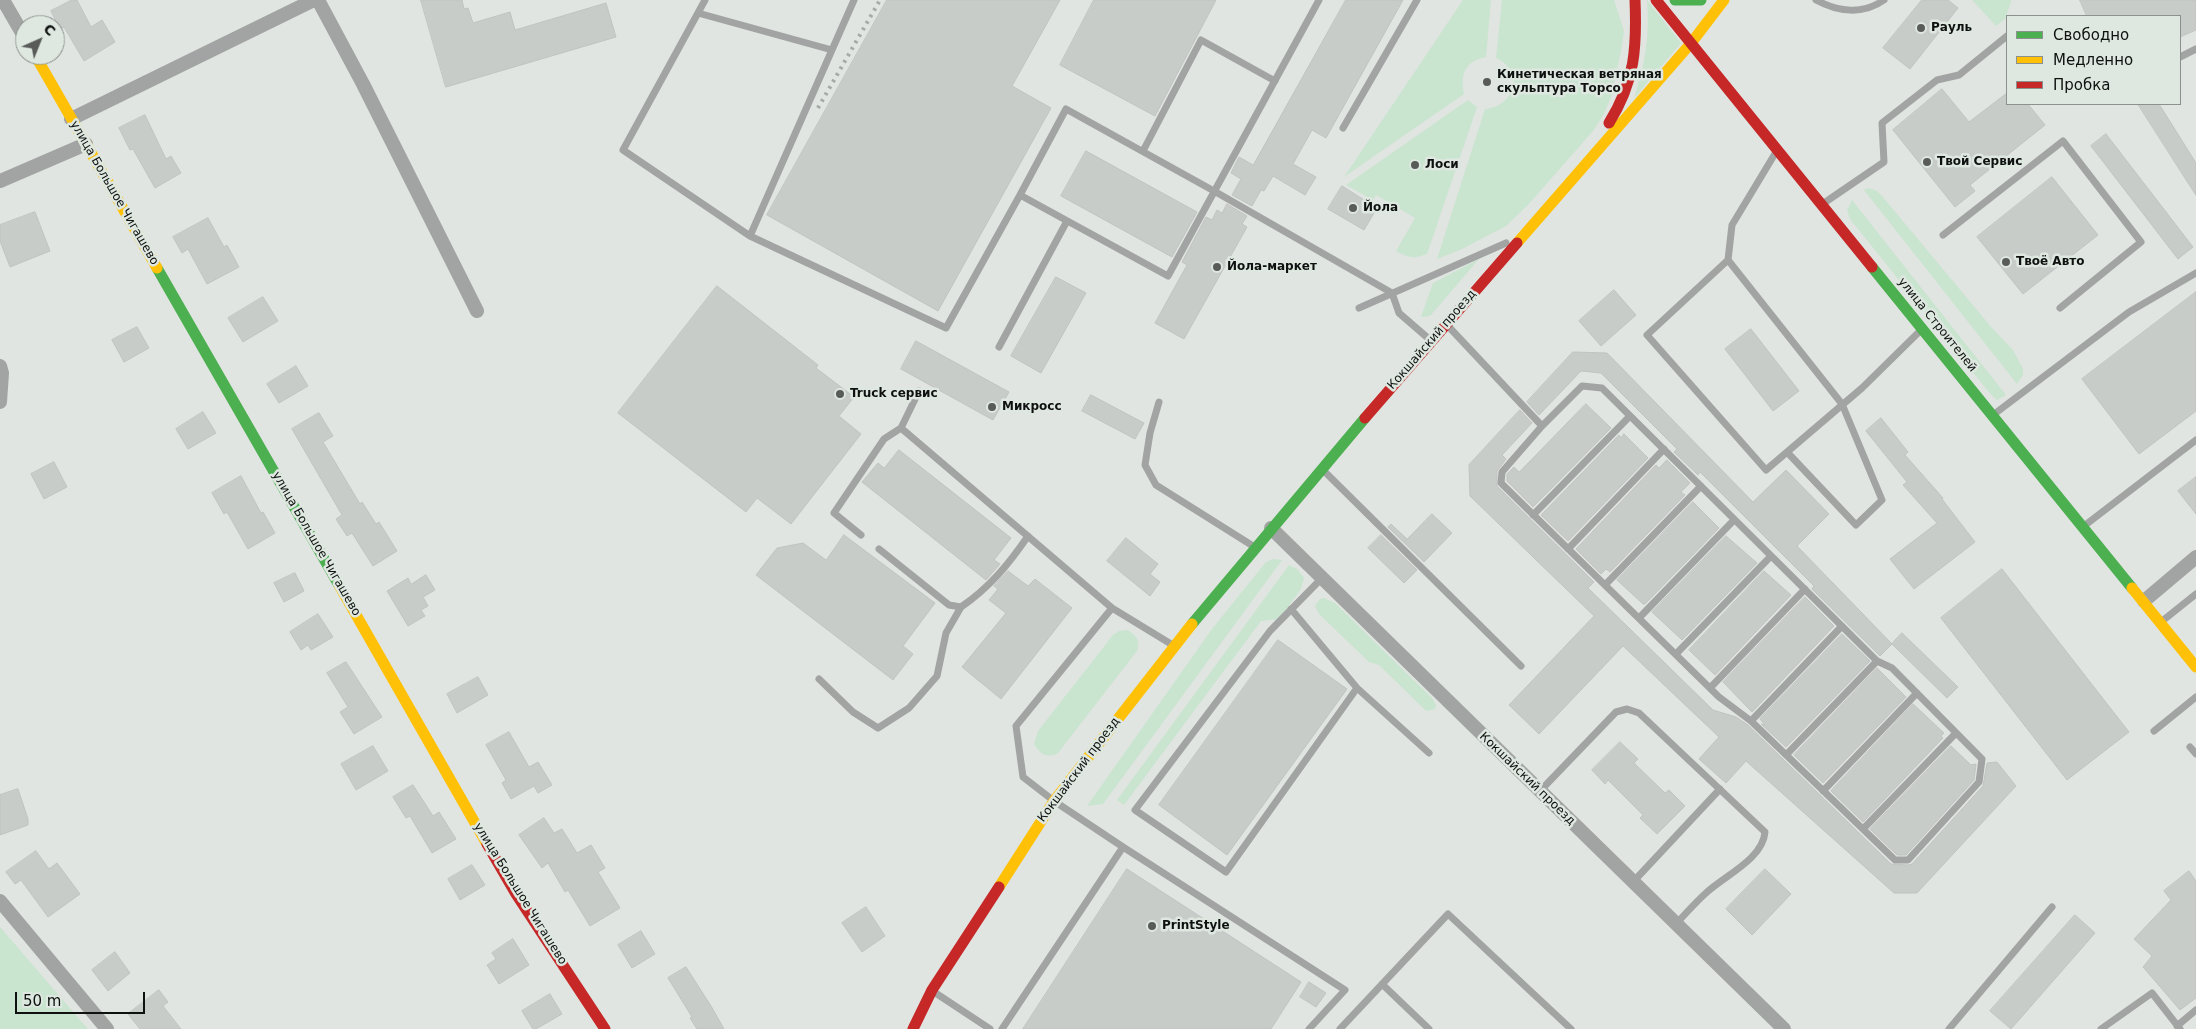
<!DOCTYPE html>
<html>
<head>
<meta charset="utf-8">
<style>
	body { margin:0 }
	#map { position:relative; width:2196px; height:1029px; overflow:hidden; background:#e0e5e1; font-family:"DejaVu Sans",sans-serif }
	canvas { display:block }
	.legend { position:absolute; left:2006px; top:15px; width:175px; height:90px; box-sizing:border-box; background:#dee7e0; border:1px solid #8b918c; margin:0; padding:6px 9px; list-style:none; font-size:15px; color:#0e110f }
	.legend li { display:flex; align-items:center; gap:10px; height:25px }
	.legend b { width:25px; border:1px solid #8b918c }
	.north { position:absolute; left:15px; top:15px; width:50px; height:50px; box-sizing:border-box; background:#dee7e0; border:1px solid #8b918c; border-radius:50%; rotate:44deg; font-size:14px; font-weight:700; line-height:20px; text-align:center; color:#0e110f }
	.north::after { content:''; display:block; margin:auto; width:18px; height:22px; background:#585b58; clip-path:polygon(50% 0,100% 100%,50% 72%,0 100%) }
	.scale { position:absolute; left:15px; top:992px; width:130px; height:22px; box-sizing:border-box; border:2px solid #0e110f; border-top:0; padding-left:6px; font-size:15px; line-height:18px; white-space:nowrap; color:#0e110f; -webkit-text-stroke:4px #dee7e0; paint-order:stroke }
</style>
</head>
<body>
<div id="map">
<canvas width="2196" height="1029"></canvas>
<ul class="legend">
<li><b style="height:6px;background:#4caf50"></b>Свободно</li>
<li><b style="height:6px;background:#ffc107"></b>Медленно</li>
<li><b style="height:6px;background:#c62828"></b>Пробка</li>
</ul>
<div class="north">С</div>
<div class="scale">50 m</div>
</div>
<script>
const ctx = document.querySelector('canvas').getContext('2d');
ctx.lineJoin = 'round';
function fillPath(path, color) {
  ctx.fillStyle = color;
  ctx.fill(path, 'evenodd');
}
function trace(path, color, width, dash) {
  ctx.strokeStyle = color;
  ctx.lineWidth = width;
  ctx.lineCap = dash ? 'butt' : 'round';
  ctx.setLineDash(dash || []);
  ctx.stroke(path);
}
function drawText(font, color, halo, rows, align = 'center') {
  ctx.font = font + ' "DejaVu Sans",sans-serif';
  ctx.lineWidth = 5;
  ctx.setLineDash([]);
  ctx.textBaseline = 'middle';
  ctx.strokeStyle = halo;
  ctx.fillStyle = color;
  for (const [text, x, y, turn = 0] of rows) {
    ctx.save();
    ctx.translate(x, y);
    ctx.rotate((+turn || 0) * Math.PI / 180);
    ctx.textAlign = isNaN(turn) ? turn : align;
    if (halo) ctx.strokeText(text, 0, 0);
    ctx.fillText(text, 0, 0);
    ctx.restore();
  }
}
fillPath(new Path2D(`
	M1463,0H1491L1486,57C1465,61 1460,74 1464,94L1344,177Z
	M1502,0H1614L1624,31L1621,51L1611,97L1604,114L1593,131L1527,206L1506,226L1460,250L1437,259L1485,109C1516,106 1525,71 1496,58Z
	M1647,0L1681,43L1634,98C1645,65 1650,35 1647,0Z
	M1972,0H2011V2L2005,19L1996,26Z
	M1468,100L1477,107L1427,254C1414,259 1409,258 1396,251L1415,218L1376,195L1373,200L1346,185Z
	M1868,188L1877,191L1882,196L1992,328L2013,350L2023,369V375L2017,384L1864,190Z
	M1852,200L2006,395L1997,400L1988,391L1850,219L1847,210Z
	M1479,259L1430,316L1421,317L1433,283Z
	M1273,559L1282,560L1103,804L1087,806L1212,629L1266,562Z
	M1289,565L1297,569L1304,578L1301,589L1279,619L1261,621L1124,805L1117,800Z
	M1324,598L1335,603L1433,699L1436,705L1435,709L1427,711L1422,707L1379,665L1369,662L1319,614L1315,606L1320,599Z
	M1128,630C1136,636 1141,640 1137,651L1058,753C1047,759 1040,754 1034,744L1038,731L1113,635L1119,631Z
	M0,927L88,1029H0Z`), '#c9e4cf');
const building = new Path2D(`
	M72,0H77L91,27L102,20L115,42L84,61L64,27L60,29L51,11Z
	M421,0H462L464,9L468,8L473,23L510,12L515,30L606,3L616,37L446,87Z
	M887,0H1060L1012,86L1051,108L938,311L767,215Z
	M1094,0H1216L1155,116L1060,65Z
	M1346,0H1403L1326,138L1312,130L1293,164L1316,177L1305,195L1273,176L1264,191L1261,190L1252,206L1232,195L1241,179L1231,173L1239,157L1253,165Z
	M1922,0H1948L1958,8L1910,69L1883,48Z
	M2080,0H2196V30L2180,37V16H2087Z
	M1942,89L1969,122L2007,93V104H2028L2045,125L1970,185L1975,191L1955,207L1893,130Z
	M2138,104H2159L2196,163V195Z
	M145,115L166,159L171,156L181,173L155,188L133,149L130,150L119,128Z
	M2106,134L2193,247L2178,259L2091,146Z
	M1086,151L1197,212L1172,257L1061,196Z
	M2052,177L2098,235L2023,294L1977,237Z
	M1342,186L1377,208L1364,230L1328,209Z
	M1227,204L1247,216L1242,224L1247,227L1184,339L1155,323L1187,265L1182,262L1206,217L1212,220L1217,210L1222,213Z
	M35,212L50,251L10,267L0,241V225Z
	M208,218L224,247L227,245L239,267L207,284L188,249L182,253L173,237Z
	M1056,277L1086,293L1041,373L1011,356Z
	M717,286L818,365L816,368L854,397L839,416L861,434L791,524L757,498L746,512L618,413Z
	M1614,290L1636,315L1601,346L1579,321Z
	M2196,292V411L2139,454L2082,379Z
	M263,297L278,321L243,342L228,318Z
	M137,327L149,348L124,362L112,340Z
	M1751,329L1799,391L1773,411L1725,349Z
	M916,341L1009,392L993,420L901,369Z
	M1573,352L1607,353L1753,502L1786,470L1829,514L1797,546L1892,644L1880,656L1812,589L1814,586L1700,472L1698,475L1674,452L1677,449L1601,373L1581,371L1539,415L1527,402Z
	M296,366L308,386L279,403L267,384Z
	M1091,395L1144,423L1135,439L1082,411Z
	M1586,404L1611,428L1533,507L1507,481V474L1514,467L1519,472Z
	M1520,410L1532,423L1502,455L1506,459L1497,471V486L1594,582L1588,588L1713,710L1736,717L1748,725L1891,864L1908,865L1912,864L1983,786L1987,763L1997,762L2016,786L1917,893H1894L1746,761L1726,783L1699,759L1719,737L1623,646L1539,734L1509,705L1594,616L1470,496L1469,465Z
	M203,412L216,433L188,449L176,429Z
	M319,413L333,436L323,442L360,504L362,502L376,524L379,522L397,551L373,566L352,533L347,536L336,519L342,515L292,429Z
	M1881,418L1908,452L1905,455L1943,498L1942,499L1975,542L1914,589L1890,559L1937,523L1903,485L1907,482L1866,431Z
	M1624,434L1648,458L1568,541L1541,515L1619,435L1621,438Z
	M899,450L1011,538L994,560L1000,564L986,580L862,482L878,463L884,468Z
	M1667,460L1690,483L1681,492L1685,495L1610,572L1606,569L1601,574L1576,549L1656,465L1659,468Z
	M54,462L67,487L44,499L31,474Z
	M241,476L261,513L263,512L275,533L248,549L227,512L224,514L212,493Z
	M2196,477V514L2178,491Z
	M1693,502L1719,528L1645,604H1643L1617,580Z
	M1432,514L1452,533L1424,562L1388,527L1391,524L1407,539Z
	M844,535L935,603L903,646L913,654L893,680L756,575L777,548L803,543L826,560Z
	M1381,535L1417,570L1404,583L1368,548Z
	M1726,536L1757,563L1682,640L1652,612Z
	M1126,538L1158,564L1150,574L1160,582L1150,596L1107,561Z
	M2002,569L2129,732L2067,780L1941,618Z
	M1008,571L1028,586L1035,579L1072,608L1001,699L962,667L1006,613L989,600L998,589L994,586Z
	M1764,571L1791,595L1715,675L1689,650Z
	M295,573L304,591L284,602L274,583Z
	M426,575L435,590L423,597L428,606L421,610L425,616L408,626L387,591L408,578L411,584Z
	M1805,597L1834,626L1752,712L1723,682Z
	M318,614L333,637L311,650L308,645L301,650L290,632Z
	M1902,633L1958,687L1947,698L1892,644Z
	M1842,634L1870,661L1786,747L1761,724L1765,725L1760,719Z
	M1278,640L1347,689L1227,855L1159,805Z
	M346,662L382,717L354,734L340,712L348,707L327,673Z
	M1877,668L1906,697L1823,783L1794,755Z
	M478,677L488,695L457,713L447,694Z
	M1913,704L1944,733L1941,736L1943,738L1863,822L1831,791Z
	M509,732L529,767L538,762L552,785L538,793L534,786L511,799L502,783L506,780L486,745Z
	M1620,742L1638,759L1634,763L1665,793L1669,790L1685,806L1657,834L1640,818L1643,815L1608,780L1605,784L1592,770Z
	M373,746L388,771L356,790L341,764Z
	M1951,746L1971,765L1976,764L1974,780L1906,855H1897L1870,829Z
	M413,785L433,816L439,812L456,839L432,853L410,816L406,818L393,797Z
	M18,789L28,819V825L0,835V795Z
	M544,818L554,833L562,829L577,853L591,845L605,868L598,872L620,908L590,926L568,890L565,892L548,863L542,868L519,835Z
	M36,851L49,869L57,863L80,894L48,917L21,880L15,884L6,872Z
	M472,865L485,885L460,900L448,879Z
	M1127,869L1301,982L1271,1029H1023Z
	M1765,869L1791,894L1752,935L1726,909Z
	M2189,871L2196,881V998L2180,1010L2143,967L2152,956L2134,939L2171,900L2164,891Z
	M866,907L885,936L862,952L842,923Z
	M2075,915L2095,933L2011,1029L1990,1011Z
	M641,931L655,954L632,968L618,945Z
	M513,939L529,965L499,984L487,965L496,959L492,953Z
	M115,952L130,973L108,991L92,970Z
	M686,967L711,1006L724,1029H697L690,1018L692,1017L668,978Z
	M1309,982L1326,993L1316,1007L1300,997Z
	M159,990L168,1002L163,1006L181,1029H140L128,1014Z
	M550,994L562,1014L536,1029H533L522,1011Z`);
fillPath(building, '#c8ccc9');
trace(building, '#c0c3c1', 1);
trace(new Path2D(`
	M705,0L623,150L750,236L946,328L1020,195L1168,276L1319,0
	M1816,0C1838,12 1863,15 1884,0
	M698,13L832,50
	M2180,57L2196,49
	M1343,128L1417,0
	M1143,151L1201,40L1275,81
	M1020,195L1066,109L1214,191L1392,293L1399,313L1429,339
	M1824,203L1884,162L1882,123L1937,80L1959,75L2007,36
	M1943,235L2063,141L2141,242L2060,308
	M750,236L854,0
	M1728,260L1732,225L1776,152
	M1359,308L1506,243
	M1448,326L1542,426
	M999,347L1067,221
	M1582,386L1602,388L1877,661L1892,668L1982,759L1979,782L1908,860H1895L1751,721L1719,697L1501,483L1502,472L1542,426Z
	M919,391L901,428L1112,608
	M1159,402L1150,433L1145,465L1156,485L1253,546
	M1993,415L2129,312L2196,273
	M1787,452L1856,525L1882,500L1842,404L1728,260L1647,335L1766,470L1862,388L1920,331
	M1324,471L1521,666
	M1533,515L1630,416
	M2084,526L2196,440
	M861,535L834,513L884,439L901,428
	M879,549L949,605L961,607C989,588 1009,564 1028,536
	M1568,549L1664,449
	M1322,578L1270,631L1135,810L1226,872L1357,688L1429,753
	M1605,585L1701,486
	M1291,609L1357,688
	M1639,618L1734,520
	M2161,622L2196,594
	M1676,654L1771,556
	M819,679L853,712L878,728L909,708L937,676L946,633L961,607
	M1710,688L1805,589
	M1751,721L1842,626
	M2154,731L2196,697
	M2190,747L2196,754
	M1786,755L1877,661
	M1540,791L1616,712L1627,709L1639,713L1765,832C1763,859 1724,876 1706,893C1696,902 1686,913 1676,924
	M1823,791L1917,693
	M1863,829L1956,733
	M1123,847L1345,990L1309,1029
	M1633,882L1720,789
	M1382,984L1429,1029
	M934,992L990,1029
	M2177,1026L2196,1010
	M1002,1029L1123,847L1054,801L1023,777L1016,726L1112,608L1171,644
	M1340,1029L1448,914L1571,1029
	M1949,1029L2052,907
	M2101,1029L2152,993L2180,1029`), '#a2a3a3', 7);
trace(new Path2D(`
	M3,0L25,38
	M318,0L363,84L477,311
	M71,119L314,0
	M0,181L86,144
	M0,366L2,373L0,402
	M1271,528L1784,1029
	M2144,601L2196,557
	M0,901L107,1029`), '#a2a3a3', 14);
trace(new Path2D(`
	M1675,0H1701
	M1872,267L2132,588
	M157,268L339,585
	M1192,624L1365,418`), '#4caf50', 11);
trace(new Path2D(`
	M35,55L157,268
	M1517,243L1692,42L1724,0
	M339,585L487,844
	M2132,588L2196,667
	M999,887L1054,801L1192,624`), '#ffc107', 11);
trace(new Path2D(`
	M1656,0L1872,267
	M1609,123C1635,81 1637,48 1635,0
	M1365,418L1517,243
	M487,844L516,894L605,1029
	M913,1029L932,990L999,887`), '#c62828', 11);
trace(new Path2D(`
	M818,108L880,0`), '#a6a9a8', 4, [2.5, 5]);
for (const [x, y, r, color] of [
	[1921,28,5,"#585b58"],
	[1487,82,5,"#585b58"],
	[1927,162,5,"#585b58"],
	[1415,165,5,"#585b58"],
	[1353,208,5,"#585b58"],
	[2006,262,5,"#585b58"],
	[1217,267,5,"#585b58"],
	[840,394,5,"#585b58"],
	[992,407,5,"#585b58"],
	[1152,926,5,"#585b58"]
]) {
  const dot = new Path2D();
  dot.arc(x, y, r, 0, 2 * Math.PI);
  ctx.fillStyle = color;
  ctx.fill(dot);
  trace(dot, '#dee7e0', 2);
}
drawText('bold 12px', '#0e110f', '#dee7e0', [
	["Рауль",1931,28],
	["Кинетическая ветряная",1497,75],
	["скульптура Торсо",1497,89],
	["Твой Сервис",1937,162],
	["Лоси",1425,165],
	["Йола",1363,208],
	["Твоё Авто",2016,262],
	["Йола-маркет",1227,267],
	["Truck сервис",850,394],
	["Микросс",1002,407],
	["PrintStyle",1162,926]
], 'left');
drawText('12px', '#0e110f', '#dee7e0', [
	["улица Большое Чигашево",114,193,60],
	["улица Строителей",1937,325,51],
	["Кокшайский проезд",1432,340,-49],
	["улица Большое Чигашево",316,544,60],
	["Кокшайский проезд",1079,770,-53],
	["Кокшайский проезд",1527,779,44],
	["улица Большое Чигашево",520,894,58]
]);
</script>
</body>
</html>
